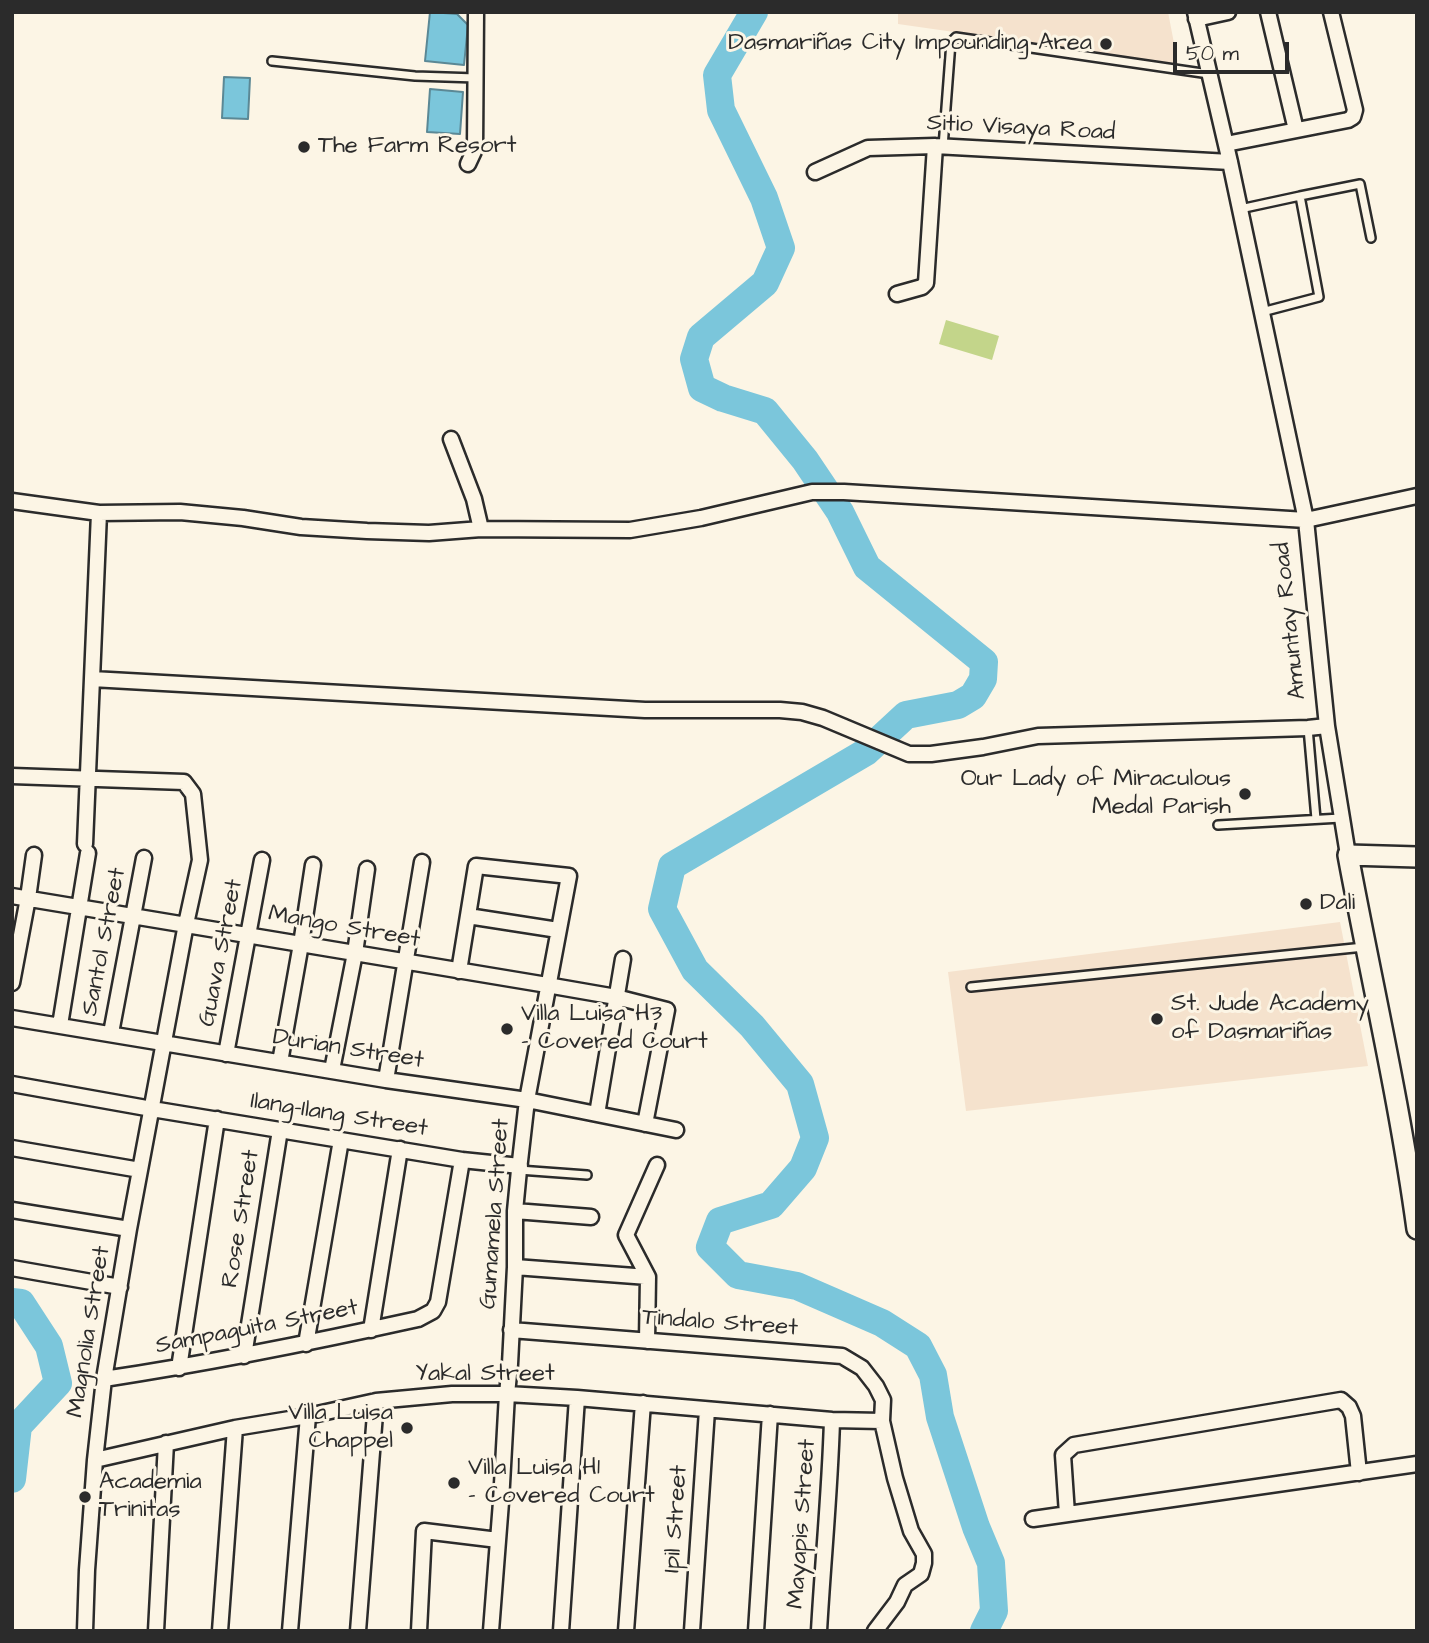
<!DOCTYPE html>
<html>
<head>
<meta charset="utf-8">
<style>
	body { margin:0 }
	#map { position:relative; width:1429px; height:1643px; overflow:hidden; background:#fcf5e5; font-family:"Architects Daughter",sans-serif }
	canvas { display:block }
	.frame { position:absolute; inset:0; border:14px solid #2b2b2b; pointer-events:none }
	.scale { position:absolute; left:1173px; top:42px; width:116px; height:32px; box-sizing:border-box; border:4px solid #2b2b2b; border-top:0; padding-left:9px; font-size:21px; line-height:24px; white-space:nowrap; color:#2b2b2b; -webkit-text-stroke:5px #fcf5e5; paint-order:stroke }
</style>
</head>
<body>
<div id="map">
<canvas width="1429" height="1643"></canvas>
<div class="frame"></div>
<div class="scale">50 m</div>
</div>
<script>
const ctx = document.querySelector('canvas').getContext('2d');
ctx.lineJoin = 'round';
function fillPath(path, color) {
  ctx.fillStyle = color;
  ctx.fill(path, 'evenodd');
}
function trace(path, color, width, dash) {
  ctx.strokeStyle = color;
  ctx.lineWidth = width;
  ctx.lineCap = dash ? 'butt' : 'round';
  ctx.setLineDash(dash || []);
  ctx.stroke(path);
}
function drawText(font, color, halo, rows, align = 'center') {
  ctx.font = font + ' "Architects Daughter",sans-serif';
  ctx.lineWidth = 6;
  ctx.setLineDash([]);
  ctx.textBaseline = 'middle';
  ctx.strokeStyle = halo;
  ctx.fillStyle = color;
  for (const [text, x, y, turn = 0] of rows) {
    ctx.save();
    ctx.translate(x, y);
    ctx.rotate((+turn || 0) * Math.PI / 180);
    ctx.textAlign = isNaN(turn) ? turn : align;
    if (halo) ctx.strokeText(text, 0, 0);
    ctx.fillText(text, 0, 0);
    ctx.restore();
  }
}
fillPath(new Path2D(`
	M898,12H1168L1178,64L898,24Z
	M1340,922L1368,1066L966,1111L948,972Z`), '#f5e2cd');
fillPath(new Path2D(`
	M946,320L999,336L992,360L939,344Z`), '#c3d58a');
const water = new Path2D(`
	M430,12L457,14L468,25L464,65L425,61Z
	M224,77L250,78L248,119L222,118Z
	M430,89L463,92L460,134L427,132Z`);
fillPath(water, '#7bc6db');
trace(water, '#5b8895', 2);
trace(new Path2D(`
	M754,12L717,75L721,110L764,198L781,248L765,283L701,337L694,359L702,388L723,398L765,411L805,460L840,512L867,567L984,662L983,679L973,696L958,705L906,715L866,752L672,866L662,909L695,970L752,1026L800,1084L815,1138L803,1168L771,1205L720,1221L710,1247L738,1275L797,1286L882,1323L918,1346L933,1375L940,1417L976,1527L991,1563L994,1611L984,1631
	M12,1302L21,1303L49,1346L58,1383L18,1426L12,1479`), '#7bc6db', 28);
const service = new Path2D(`
	M272,61L415,76L476,78
	M943,147L951,42L956,37L1209,74
	M1300,196L1360,184L1371,238
	M1240,209L1300,196L1319,297L1262,312
	M1308,728L1316,819
	M1218,825L1341,818
	M971,987L1364,947
	M519,1170L587,1175`);
const minor = new Path2D(`
	M1195,12L1230,162L1306,520L1327,726L1348,855
	M1268,12L1296,130
	M1196,19L1228,12
	M1226,144L1348,120L1353,117L1355,110L1331,12
	M468,164L475,149L476,12
	M815,172L868,148L935,146L1230,162
	M897,294L922,287L926,283L935,146
	M451,439L474,499L481,529
	M12,501L99,513L180,512L243,518L301,527L367,531L429,533L481,529L630,530L701,518L812,492H844L1306,520L1417,496
	M92,679L645,710H780L802,712L823,718L909,754H931L983,747L1038,736L1308,728L1327,726
	M12,776L184,782L193,794L200,860L186,924L129,1229L104,1379L95,1460L87,1570L85,1631
	M85,844L99,513
	M12,896L547,985L616,997L667,1010L645,1124
	M468,916L558,930
	M459,971L476,866L569,876L527,1100L519,1170L515,1211V1267L510,1364L507,1394L501,1502L491,1631
	M12,983L28,898L34,855
	M12,1018L386,1080L527,1100L676,1130
	M60,1025L88,853
	M111,1033L144,858
	M226,1054L262,860
	M280,1062L301,944L313,865
	M332,1070L355,953L367,869
	M386,1080L422,862
	M12,1084L152,1109L462,1160L520,1166
	M597,1114L623,959
	M12,1148L140,1170
	M12,1210L129,1229
	M515,1211L591,1217
	M515,1267L648,1277
	M12,1268L120,1287
	M371,1330L400,1149
	M511,1330L842,1356L862,1368L876,1386L883,1400L882,1421L895,1478L911,1531L924,1554V1563L921,1574L905,1585L897,1602L875,1631
	M647,1341L648,1277L626,1235L657,1165
	M306,1344L341,1140
	M244,1356L280,1130
	M179,1368L217,1119
	M104,1379C210,1363 314,1342 418,1319L433,1311L438,1302L462,1160
	M95,1460L235,1428L308,1416L376,1401L452,1394H507L577,1398L832,1420L882,1421
	M1067,1514L1063,1455L1074,1445L1341,1400L1349,1407L1353,1416L1359,1473
	M1033,1519L1417,1464
	M156,1631L166,1443
	M220,1631L235,1428
	M290,1631L308,1416
	M358,1631L376,1401
	M419,1631L424,1531L498,1540
	M561,1631L577,1398
	M626,1631L643,1403
	M692,1631L707,1410
	M756,1631L770,1414
	M819,1631C823,1560 830,1490 832,1420`);
const tertiary = new Path2D(`
	M1417,857L1348,855C1371,979 1400,1103 1417,1229`);
trace(service, '#2b2b2b', 12);
trace(minor, '#2b2b2b', 19);
trace(tertiary, '#2b2b2b', 24);
trace(service, '#fcf5e5', 7);
trace(minor, '#fcf5e5', 14);
trace(tertiary, '#fcf5e5', 19);
for (const [x, y, r, color] of [
	[1106,44,7,"#2b2b2b"],
	[304,147,7,"#2b2b2b"],
	[1245,794,7,"#2b2b2b"],
	[1306,904,7,"#2b2b2b"],
	[1157,1019,7,"#2b2b2b"],
	[507,1029,7,"#2b2b2b"],
	[407,1428,7,"#2b2b2b"],
	[454,1483,7,"#2b2b2b"],
	[85,1497,7,"#2b2b2b"]
]) {
  const dot = new Path2D();
  dot.arc(x, y, r, 0, 2 * Math.PI);
  ctx.fillStyle = color;
  ctx.fill(dot);
  trace(dot, '#fcf5e5', 2.5);
}
drawText('24px', '#2b2b2b', '#fcf5e5', [
	["Dasmariñas City Impounding Area",1092,44,"right"],
	["The Farm Resort",318,147],
	["Our Lady of Miraculous",1231,780,"right"],
	["Medal Parish",1231,808,"right"],
	["Dali",1320,904],
	["St. Jude Academy",1171,1005],
	["of Dasmariñas",1171,1033],
	["Villa Luisa H3",521,1015],
	["- Covered Court",521,1043],
	["Villa Luisa",393,1414,"right"],
	["Chappel",393,1442,"right"],
	["Villa Luisa H1",468,1469],
	["- Covered Court",468,1497],
	["Academia",99,1483],
	["Trinitas",99,1511]
], 'left');
drawText('24px', '#2b2b2b', '#fcf5e5', [
	["Sitio Visaya Road",1021,129,3],
	["Amuntay Road",1291,621,-96],
	["Mango Street",344,928,10],
	["Santol Street",105,942,-79],
	["Guava Street",222,953,-79],
	["Durian Street",348,1050,9],
	["Ilang-Ilang Street",339,1116,9],
	["Gumamela Street",496,1214,-86],
	["Rose Street",242,1219,-81],
	["Tindalo Street",720,1324,4],
	["Sampaguita Street",257,1328,-11],
	["Magnolia Street",90,1332,-81],
	["Yakal Street",485,1375],
	["Ipil Street",677,1519,-86],
	["Mayapis Street",803,1524,-86]
]);
</script>
</body>
</html>
